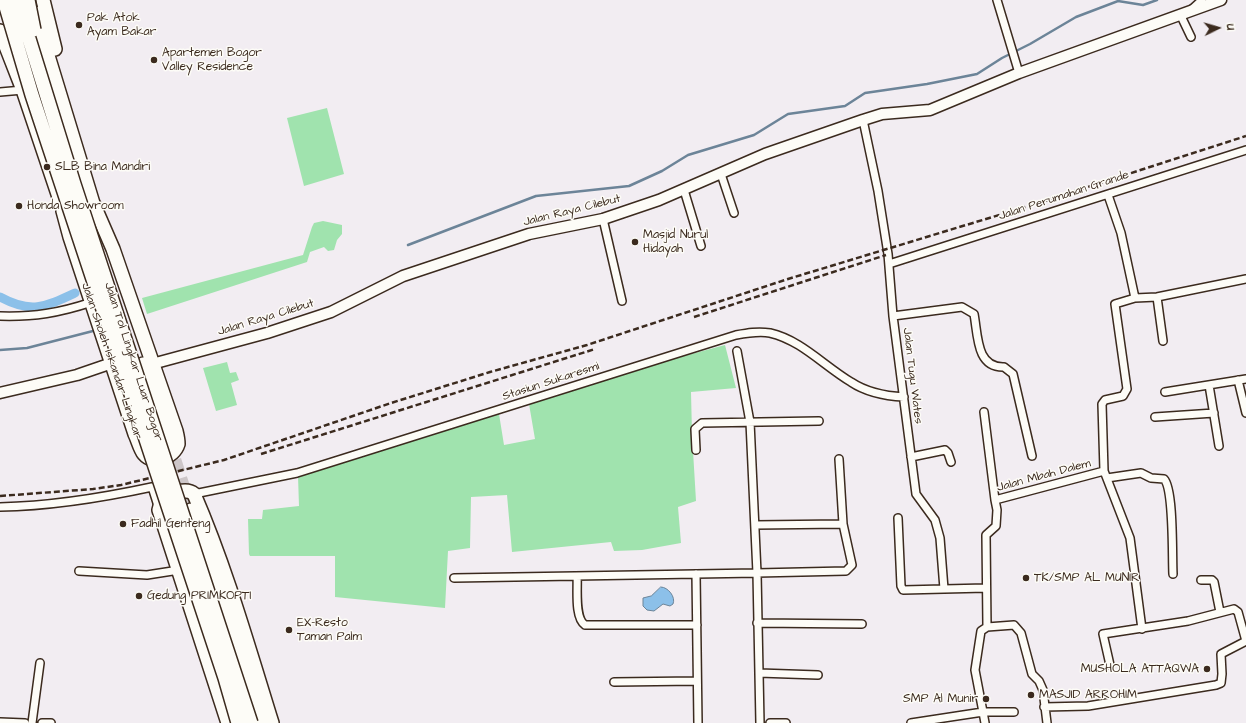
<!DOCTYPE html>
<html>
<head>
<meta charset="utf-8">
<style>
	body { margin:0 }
	#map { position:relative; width:1246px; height:723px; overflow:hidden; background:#f2edf2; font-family:"Architects Daughter",sans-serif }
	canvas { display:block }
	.north { position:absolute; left:1198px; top:8px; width:40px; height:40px; -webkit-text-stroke:3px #fdfcf7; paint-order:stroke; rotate:85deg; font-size:11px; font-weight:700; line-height:16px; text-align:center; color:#3b2a1e }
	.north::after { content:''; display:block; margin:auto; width:14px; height:18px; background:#3b2a1e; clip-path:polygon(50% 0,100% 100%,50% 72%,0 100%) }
</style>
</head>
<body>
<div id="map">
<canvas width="1246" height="723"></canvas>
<div class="north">U</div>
</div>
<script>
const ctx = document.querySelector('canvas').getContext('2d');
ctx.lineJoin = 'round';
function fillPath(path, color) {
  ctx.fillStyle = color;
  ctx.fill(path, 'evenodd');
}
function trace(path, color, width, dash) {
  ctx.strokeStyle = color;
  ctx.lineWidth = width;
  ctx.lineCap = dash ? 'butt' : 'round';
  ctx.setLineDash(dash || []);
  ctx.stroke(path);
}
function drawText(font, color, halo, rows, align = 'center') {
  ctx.font = font + ' "Architects Daughter",sans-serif';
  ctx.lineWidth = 3;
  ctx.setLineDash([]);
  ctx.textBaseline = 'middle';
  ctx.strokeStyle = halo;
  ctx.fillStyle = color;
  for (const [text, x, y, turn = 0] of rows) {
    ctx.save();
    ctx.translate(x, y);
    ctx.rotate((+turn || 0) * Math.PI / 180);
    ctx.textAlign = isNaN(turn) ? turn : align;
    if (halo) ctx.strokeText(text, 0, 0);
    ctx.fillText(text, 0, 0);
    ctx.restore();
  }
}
fillPath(new Path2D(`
	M327,108L344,174L304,186L287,118Z
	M323,221L342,225V234L337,240L334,250L328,251L324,247L310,252L307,262L147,314L142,298L303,255L312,227L314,223Z
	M725,345L736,388L691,392L692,434L696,501L678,507L681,543L642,550L614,551L611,542L512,552L507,495L471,497L470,548L448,551L445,608L335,597V556H250L249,554L248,519H262L263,510L299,506L298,476L499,414L504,445L535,439L529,404L684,356Z
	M227,362L230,373L236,372L239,380L231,383L237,405L216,411L203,368Z`), '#a0e3ae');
const water = new Path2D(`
	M661,587C668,587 676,597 673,604L670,606L663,604L654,611L647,610L643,606V598L651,596Z`);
fillPath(water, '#8cc0e9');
trace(water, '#6c8498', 1);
trace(new Path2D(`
	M408,245L536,196L629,186L662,171L688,155L754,135L788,114L845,106L865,93L927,84L977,74L1002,58L1030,44L1076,17L1118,1L1143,5L1157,0
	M0,350L27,348L93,331`), '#6c8498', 2.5);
trace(new Path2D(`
	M0,297C31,314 45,307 75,293`), '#8cc0e9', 9);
trace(new Path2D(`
	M169,442L191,510`), '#cdc6c8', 13, [13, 6]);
const street = new Path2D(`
	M997,0L1019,73
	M1192,9L1202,0
	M1180,14L1191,37
	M0,92L23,90
	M863,120L878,191L888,254L893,316L916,494L935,520L940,538L944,589L986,588
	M721,174L734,213
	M684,190L701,246
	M1108,195L1121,233L1135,298
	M603,219L622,301
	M889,264L1246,150
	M1157,297L1163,341
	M0,316C34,317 59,313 92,302
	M893,316L962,307L974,314C978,335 976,368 1004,367L1013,374L1032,456
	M737,351L750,422L757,573L846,571L852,565L843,524L839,459
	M1238,380L1246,413
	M1209,385L1219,446
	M1165,392L1246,379
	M984,412L995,500
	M1155,417L1214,413
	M696,450L695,429L702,423L819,421
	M911,457L945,450L948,453L951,462
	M1107,478L1141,473L1151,478L1164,479C1174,489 1172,557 1173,574
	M194,494L297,473L736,335C747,333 758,331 770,333C801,340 824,366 851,382C866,392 885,396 904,397
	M0,507C52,506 101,498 152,487L158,506
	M898,518L901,586L903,590L944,589
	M755,525L843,524
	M79,571L147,575L179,570
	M696,574L698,723
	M577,576C578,587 574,618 585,625H697
	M454,578L757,573L760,723
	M1201,580H1212L1214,582L1220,612
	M757,623L862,624
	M987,627L1014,625L1021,633L1032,674L1039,681L1043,690L1047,723
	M1142,629L1130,538L1104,471L1102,404L1105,400L1123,396L1127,389L1115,304L1135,298L1157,297L1246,279
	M1110,665L1103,634L1188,621L1234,609L1238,612L1246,641
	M759,673L818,675
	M614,682L697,681
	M1044,707L1088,706L1216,685L1221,683L1222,674L1221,654L1246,641
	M0,722L25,723
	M32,723L40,663
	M42,723H51
	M770,723H786
	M911,723L983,712L975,670L981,631L987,627L986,535L996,526L997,510L995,500L1104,471
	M985,723L983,712H1014`);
const secondary = new Path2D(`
	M152,364L267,333L331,312L403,276L529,234L603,219L659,200L765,154L863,120L882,114L930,110L1019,73L1221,0
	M0,393L77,375L112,363`);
const highway = new Path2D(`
	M43,0L55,49
	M35,13L95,210
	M0,31L23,90L66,218
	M63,211L70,237L135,434C138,440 140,449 144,454C154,466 174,457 178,444C178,440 177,435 176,431L113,249L93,203
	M143,364L169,442
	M191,510L242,659L262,723
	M228,723L159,510L162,499C170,494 186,487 194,494C226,568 248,646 272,723`);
trace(street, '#3b2a1e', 10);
trace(secondary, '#3b2a1e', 13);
trace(highway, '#3b2a1e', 16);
trace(street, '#fdfcf7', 7);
trace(secondary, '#fdfcf7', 10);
trace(highway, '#fdfcf7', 13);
trace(new Path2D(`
	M694,317L886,255
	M261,454L595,349
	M0,496L93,489L121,485L224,460L391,403L490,372L587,345L788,279L1032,205L1246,136`), '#3b2a1e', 2.5, [6, 3]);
const highwayBridge = new Path2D(`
	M4,0L32,95L225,678L238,723
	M17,0L74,184L251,723
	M28,0L34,30`);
trace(highwayBridge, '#3b2a1e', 16, []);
trace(highwayBridge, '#fdfcf7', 13);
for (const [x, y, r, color] of [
	[79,25,4,"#3b2a1e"],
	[154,60,4,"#3b2a1e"],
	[47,167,4,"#3b2a1e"],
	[19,206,4,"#3b2a1e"],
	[635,242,4,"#3b2a1e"],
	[123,524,4,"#3b2a1e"],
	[1026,578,4,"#3b2a1e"],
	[139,596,4,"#3b2a1e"],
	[289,630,4,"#3b2a1e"],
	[1207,669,4,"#3b2a1e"],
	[1031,695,4,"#3b2a1e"],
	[986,699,4,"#3b2a1e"]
]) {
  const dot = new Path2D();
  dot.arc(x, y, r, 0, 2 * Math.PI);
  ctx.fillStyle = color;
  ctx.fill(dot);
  trace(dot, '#fdfcf7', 1.5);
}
drawText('12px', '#3b2a1e', '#fdfcf7', [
	["Pak Atok",87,18],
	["Ayam Bakar",87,32],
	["Apartemen Bogor",162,53],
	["Valley Residence",162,67],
	["SLB Bina Mandiri",55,167],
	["Honda Showroom",27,206],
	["Masjid Nurul",643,235],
	["Hidayah",643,249],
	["Fadhil Genteng",131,524],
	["TK/SMP AL MUNIR",1034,578],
	["Gedung PRIMKOPTI",147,596],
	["EX-Resto",297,623],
	["Taman Palm",297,637],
	["MUSHOLA ATTAQWA",1199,669,"right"],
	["MASJID ARROHIM",1039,695],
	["SMP Al Munir",978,699,"right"]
], 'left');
drawText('12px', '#3b2a1e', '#fdfcf7', [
	["Jalan Perumahan Grande",1064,196,-18],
	["Jalan Raya Cilebut",572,211,-14],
	["Jalan Raya Cilebut",266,318,-17],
	["Jalan Sholeh Iskandar Lingkar",111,361,71],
	["Jalan Tol Lingkar Luar Bogor",133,362,72],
	["Jalan Tugu Wates",912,376,83],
	["Stasiun Sukaresmi",551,382,-18],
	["Jalan Mbah Dalem",1044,476,-15]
]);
</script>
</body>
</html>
